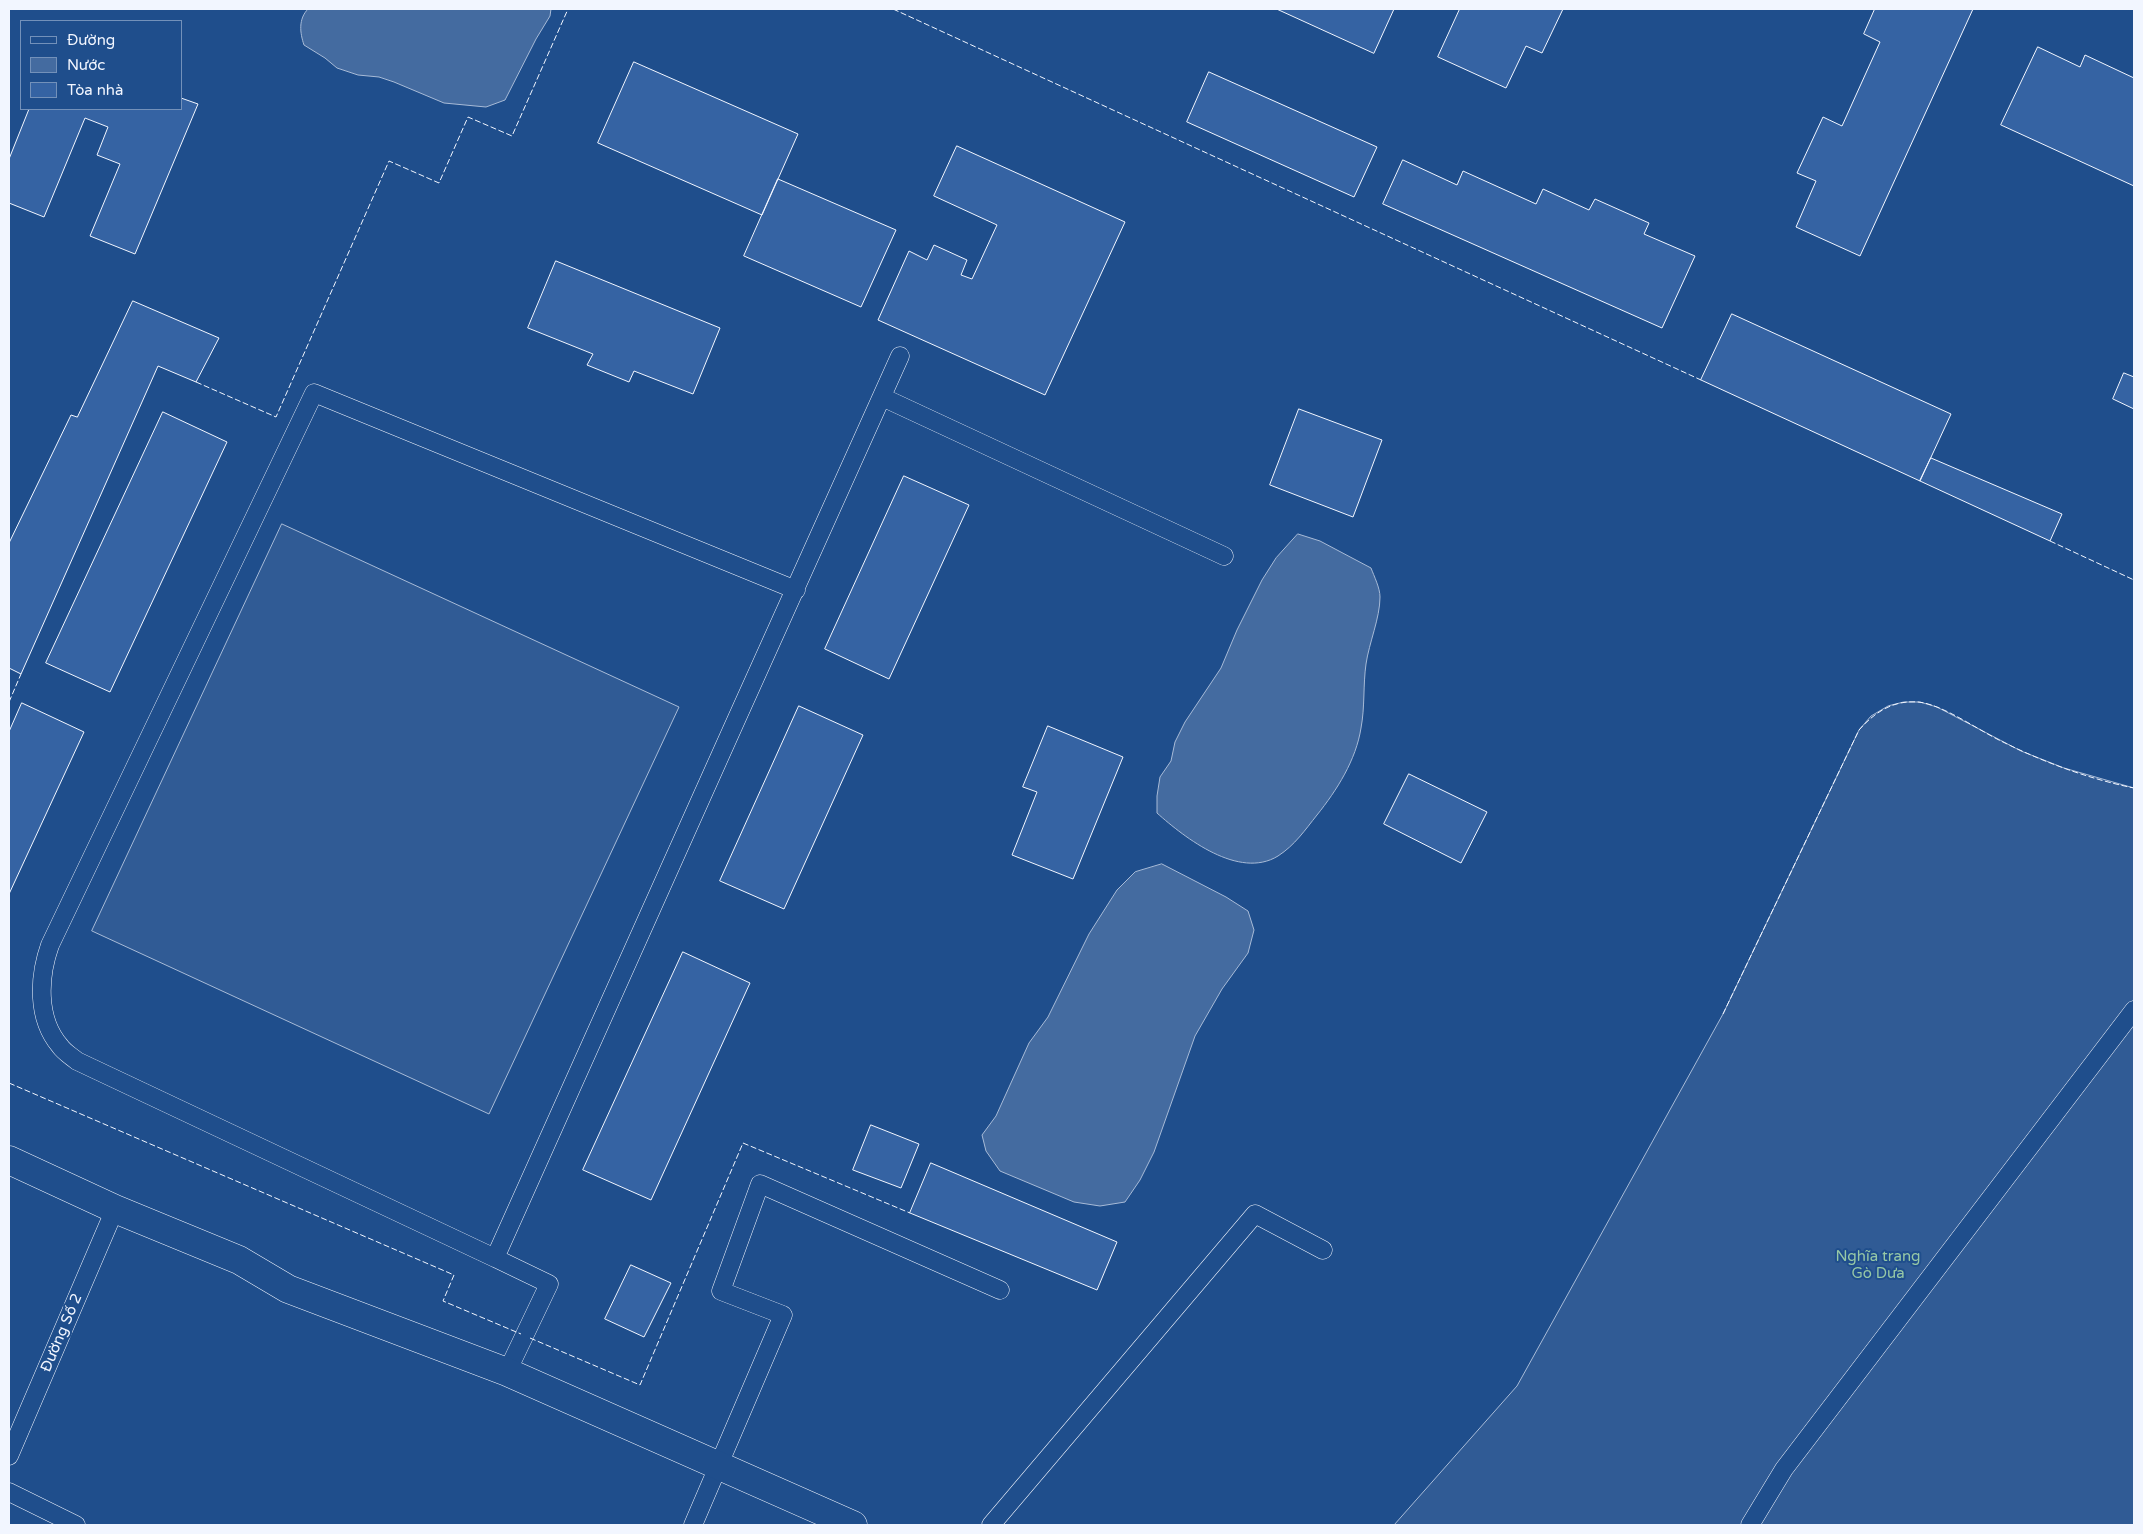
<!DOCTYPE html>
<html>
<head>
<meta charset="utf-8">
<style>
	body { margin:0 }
	#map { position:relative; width:2143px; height:1534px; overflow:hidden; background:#1f4e8c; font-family:"Varela Round",sans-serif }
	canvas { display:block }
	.frame { position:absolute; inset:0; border:10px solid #f2f6ff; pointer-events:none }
	.legend { position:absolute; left:20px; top:20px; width:162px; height:90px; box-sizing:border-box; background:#1f4e8c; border:1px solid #7391ba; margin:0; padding:6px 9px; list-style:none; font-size:15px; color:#f2f6ff }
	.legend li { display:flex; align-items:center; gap:10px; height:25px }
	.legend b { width:25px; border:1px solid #7391ba }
</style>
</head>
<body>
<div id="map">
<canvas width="2143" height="1534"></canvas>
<div class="frame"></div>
<ul class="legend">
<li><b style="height:6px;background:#1f4e8c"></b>Đường</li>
<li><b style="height:14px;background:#446ba0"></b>Nước</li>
<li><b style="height:14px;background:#3563a3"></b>Tòa nhà</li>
</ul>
</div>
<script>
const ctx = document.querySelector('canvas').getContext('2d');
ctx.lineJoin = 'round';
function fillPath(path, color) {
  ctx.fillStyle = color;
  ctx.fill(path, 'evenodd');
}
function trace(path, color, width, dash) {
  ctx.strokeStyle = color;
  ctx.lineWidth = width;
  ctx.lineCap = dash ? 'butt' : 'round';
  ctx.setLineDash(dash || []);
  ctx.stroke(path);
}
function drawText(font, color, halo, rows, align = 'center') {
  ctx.font = font + ' "Varela Round",sans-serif';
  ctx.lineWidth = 4;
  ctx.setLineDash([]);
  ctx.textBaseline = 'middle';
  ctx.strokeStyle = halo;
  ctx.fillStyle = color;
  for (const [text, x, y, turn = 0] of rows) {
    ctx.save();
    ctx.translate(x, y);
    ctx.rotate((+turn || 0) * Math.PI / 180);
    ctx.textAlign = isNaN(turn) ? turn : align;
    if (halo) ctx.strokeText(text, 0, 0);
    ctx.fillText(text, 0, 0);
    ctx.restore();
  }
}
const built = new Path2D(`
	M282,524L679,707L489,1114L92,931Z
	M1904,702H1920L1937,707L2021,751L2064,768L2134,788V1525H1394L1517,1386L1723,1014L1859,730L1871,716L1888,706Z`);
fillPath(built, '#305b95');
trace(built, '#a8bbd7', 1);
const water = new Path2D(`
	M308,9H551L550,16L536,39L505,100L486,107L444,103L394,82L379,77L358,75L337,68L325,58L304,45C300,33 298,19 308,9Z
	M1298,534L1320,541L1371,568C1374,576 1380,588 1380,597C1380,618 1369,643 1366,664C1363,685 1365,707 1361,728C1356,760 1337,790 1317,815C1305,830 1295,845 1278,856C1239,880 1185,838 1157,813V796L1160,777L1171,761L1175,742L1185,722L1221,668L1237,630L1262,580L1276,558Z
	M1162,864L1226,897L1248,911L1254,930L1248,953L1222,989L1195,1036L1154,1152L1140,1180L1125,1202L1100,1206L1074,1202L1000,1171L986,1151L982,1135L996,1116L1029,1043L1048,1017L1089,934L1117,890L1135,872Z`);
fillPath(water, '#446ba0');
trace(water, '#a8bbd7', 1);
const building = new Path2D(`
	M1277,9H1394L1374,53Z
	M1460,9H1563L1542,53L1526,46L1506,88L1438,57Z
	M1875,9H1973L1860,256L1796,227L1816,181L1797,173L1823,117L1842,126L1880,42L1864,34Z
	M2038,47L2080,67L2085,55L2134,78V186L2001,125Z
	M634,62L798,134L762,215L598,143Z
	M1209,72L1377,147L1354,197L1187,122Z
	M181,98L198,104L135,254L90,236L120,164L97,155L108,127L85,118L44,217L9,203V159L29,109H181Z
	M957,146L1125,222L1045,395L878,320L909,251L927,260L934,245L967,260L961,275L972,279L997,225L934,196Z
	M1403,160L1457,185L1463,171L1536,204L1543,189L1589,210L1595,199L1649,223L1644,234L1695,256L1662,328L1383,204Z
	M778,179L896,230L861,307L744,256Z
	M556,261L720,328L693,394L634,371L629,382L587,365L593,354L528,328Z
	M133,301L219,338L196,382L158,366L21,674L9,668V543L71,415L77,417Z
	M1732,314L1951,414L1920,481L1701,380Z
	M2124,373L2134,377V409L2113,399Z
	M1299,409L1382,440L1353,517L1270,485Z
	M163,412L227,442L110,692L46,663Z
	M1931,458L2062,514L2050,541L1920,481Z
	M904,476L969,505L889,679L825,649Z
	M22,703L84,732L9,894V732Z
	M799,706L863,735L784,909L720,881Z
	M1048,726L1123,757L1073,879L1012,855L1037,792L1023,787Z
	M1409,774L1487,812L1461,863L1384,824Z
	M683,952L750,983L651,1200L583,1170Z
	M871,1125L919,1144L901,1188L853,1170Z
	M931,1163L1117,1242L1097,1290L910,1213Z
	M631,1265L671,1283L644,1337L605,1319Z`);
fillPath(building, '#3563a3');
trace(building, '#f2f6ff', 1);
const lane = new Path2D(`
	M882,397L1224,556
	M796,590L314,393L50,945C39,976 36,1018 60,1046C64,1052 71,1056 77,1061L495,1258C630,958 764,656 900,356
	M495,1258L549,1284L507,1372
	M9,1456L115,1209
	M9,1492L76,1525
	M693,1525L783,1315L721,1291L760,1184L1000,1290
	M991,1525L1255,1214L1323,1250
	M1750,1525L1784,1469L2134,1010`);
const street = new Path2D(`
	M9,1160L115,1209L239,1260L288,1289L507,1372L853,1525`);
trace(lane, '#f2f6ff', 19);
trace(street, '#f2f6ff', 29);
trace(lane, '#1f4e8c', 18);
trace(street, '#1f4e8c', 28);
trace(new Path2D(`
	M893,9L1701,380
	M196,382L276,417L389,161L439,183L468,117L512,136L568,9
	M2050,541L2134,580
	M9,702L21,674
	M1723,1014L1859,730C1875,712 1893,700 1918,702C1942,704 1978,730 2001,741C2043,762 2089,779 2134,788
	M9,1083L454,1275L443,1301L521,1334
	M530,1338L640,1385L743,1143L910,1213`), '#f2f6ff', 1, [6, 2.5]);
drawText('15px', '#97c8a6', '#1f4e8c', [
	["Nghĩa trang",1878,1257],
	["Gò Dưa",1878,1274]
]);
drawText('15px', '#f2f6ff', '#1f4e8c', [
	["Đường Số 2",62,1333,-67]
]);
</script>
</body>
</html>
